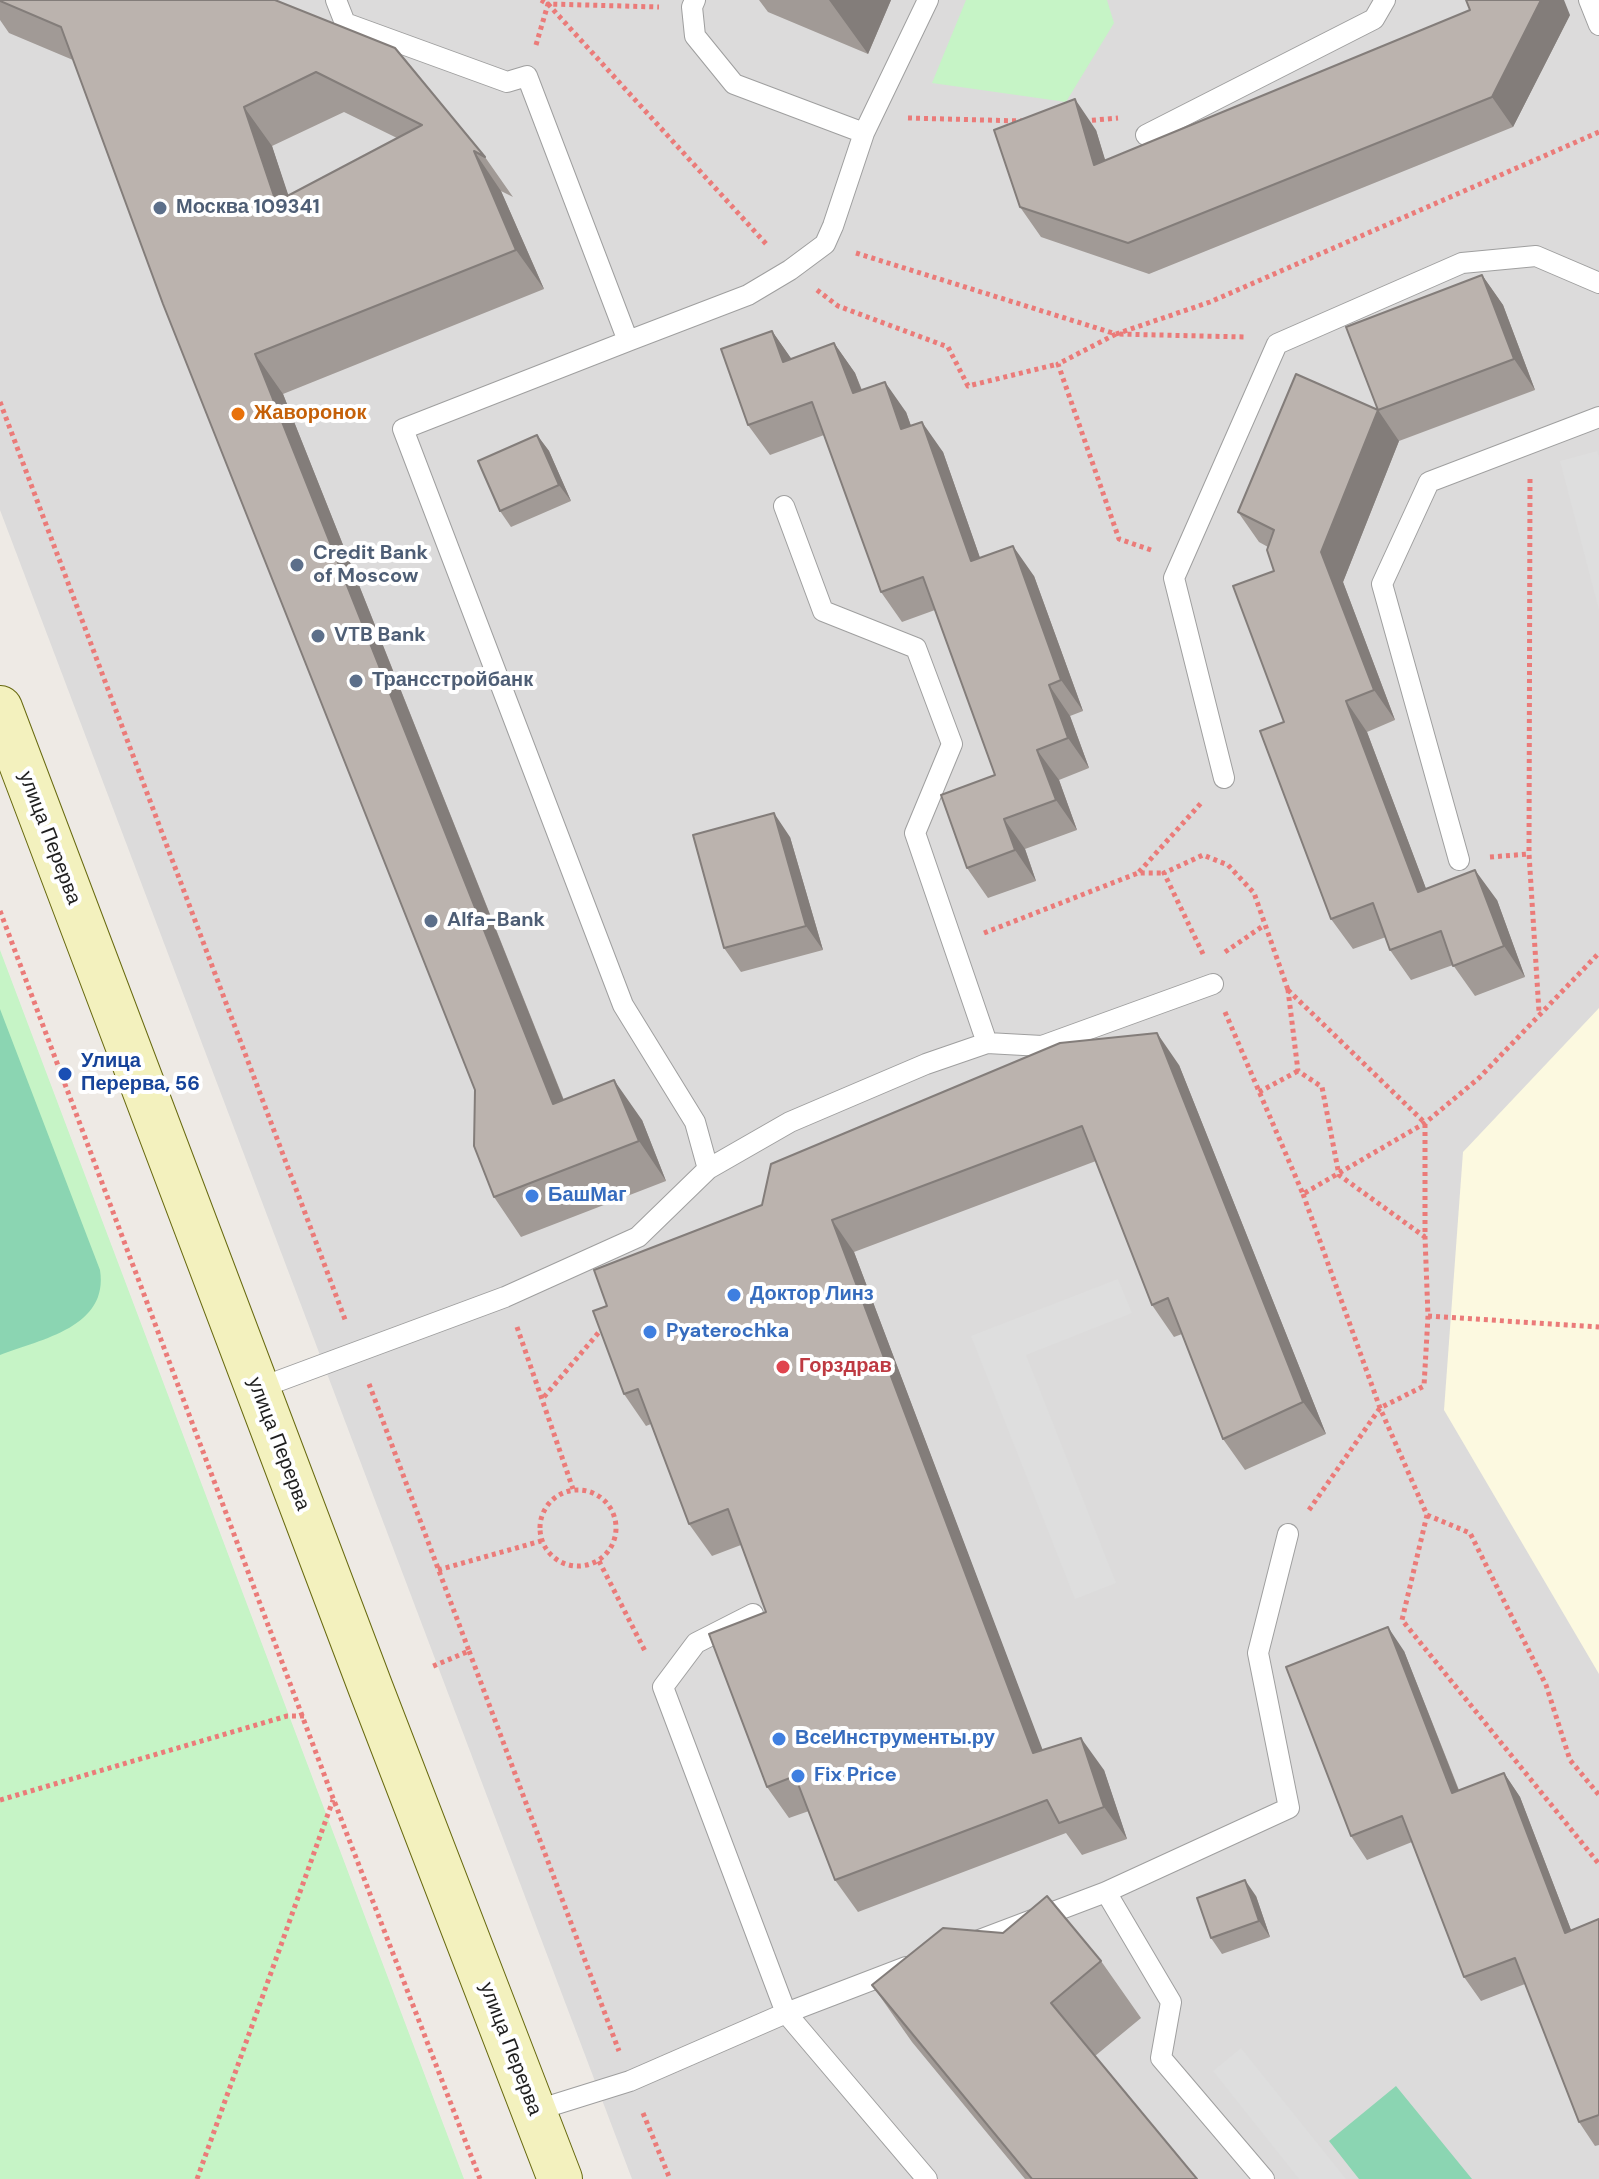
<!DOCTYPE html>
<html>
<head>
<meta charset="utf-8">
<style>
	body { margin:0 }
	canvas { display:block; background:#eeeae5 }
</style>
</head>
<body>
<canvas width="1599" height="2179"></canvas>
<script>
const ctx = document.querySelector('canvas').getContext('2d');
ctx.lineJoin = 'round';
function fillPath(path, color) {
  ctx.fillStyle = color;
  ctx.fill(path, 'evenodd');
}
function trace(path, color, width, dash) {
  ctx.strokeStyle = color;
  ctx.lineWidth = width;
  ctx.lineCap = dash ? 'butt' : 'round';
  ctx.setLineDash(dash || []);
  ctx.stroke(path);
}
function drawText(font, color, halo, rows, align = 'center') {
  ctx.font = font + ' "DM Sans",sans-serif';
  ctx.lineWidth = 8;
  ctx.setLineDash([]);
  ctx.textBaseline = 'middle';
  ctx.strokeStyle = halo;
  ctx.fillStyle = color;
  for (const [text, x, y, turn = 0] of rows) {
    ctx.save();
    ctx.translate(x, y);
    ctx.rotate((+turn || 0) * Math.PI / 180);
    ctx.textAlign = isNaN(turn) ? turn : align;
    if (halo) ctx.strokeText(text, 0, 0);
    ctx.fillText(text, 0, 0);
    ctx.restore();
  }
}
fillPath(new Path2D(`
	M0,0H1599V2179H632L0,510Z`), '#dcdbdb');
fillPath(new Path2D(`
	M1599,1008V1674L1444,1410L1463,1152Z`), '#fcf9e0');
fillPath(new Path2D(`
	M966,0H1107L1114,23L1066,102L932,83Z
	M0,950L464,2179H0Z`), '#c6f4c6');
fillPath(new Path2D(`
	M0,1009L100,1270C109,1327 42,1339 0,1355Z
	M1396,2086L1472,2179H1359L1329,2141Z`), '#8bd5b2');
fillPath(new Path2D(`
	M1597,451L1599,457V610L1560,461Z
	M1118,1279L1132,1313L1026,1355L1116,1583L1075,1599L971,1336Z
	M1241,2048L1346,2179H1299L1213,2071Z`), '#dedede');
const service = new Path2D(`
	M336,0L345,23L507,82L527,76L628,341L403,429L623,1005L695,1122L708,1169
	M695,0L692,7L695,36L734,84L864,133
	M1589,0L1599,25
	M1146,135L1374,19L1385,0
	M628,341L748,295L790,270L825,244L833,226L864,133L928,0
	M784,506L823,611L916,648L952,744L915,833L987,1043
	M1224,778L1174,578L1277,344L1462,263L1536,256L1599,283
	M1459,860L1382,584L1429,482L1599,417
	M257,1389L505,1297L638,1237L708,1169L790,1122L926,1064L987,1043L1042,1046L1213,984
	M753,1614L696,1643L663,1687L786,2013L906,1967
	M1106,1892L1171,2002L1161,2058L1264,2179
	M974,1942L1106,1892L1289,1808L1258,1653L1288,1534
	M534,2111L630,2081L786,2013L927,2179`);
const secondary = new Path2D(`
	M0,708L371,1689L560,2179`);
trace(service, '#9f9f9f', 22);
trace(secondary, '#686a10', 46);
trace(new Path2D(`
	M541,0L548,4L768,246
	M536,45L548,4L659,7
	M908,118L1022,121
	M1084,121L1118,118
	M856,253L1116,334L1210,302L1599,132
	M817,290L838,306L948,347L968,386L1058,364
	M0,402L346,1322
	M1530,479L1529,854L1539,1012
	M1151,550L1119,539L1058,364L1116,334L1245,337
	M1490,857L1529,854
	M1139,872L1202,802
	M0,911L333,1798L480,2179
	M984,933L1138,873H1164
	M1225,952L1263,926
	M1203,954L1164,873L1203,855L1228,865L1254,893L1288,990
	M1288,990L1425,1123V1237L1339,1175L1322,1087L1298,1071Z
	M1225,1012L1303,1194L1425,1123L1479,1078L1599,953
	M1259,1092L1298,1071
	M1303,1194L1380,1408L1427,1515L1402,1620L1599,1864
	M1428,1316L1599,1327
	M517,1327L573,1489
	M369,1384L469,1651L431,1667
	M544,1397L605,1325
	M540 1528a38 38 0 1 1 76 0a38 38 0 1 1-76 0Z
	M1309,1510L1380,1408L1424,1386L1428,1316L1425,1237
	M1427,1515L1470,1533L1546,1685L1570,1760L1599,1795
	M599,1561L646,1653
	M438,1570L541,1541
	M469,1651L619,2051
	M0,1800L287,1716H304
	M643,2113L670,2179
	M197,2179L333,1800`), '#eb7b79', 5, [4, 4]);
trace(service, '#fff', 20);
trace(secondary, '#f3f1be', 44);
fillPath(new Path2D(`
	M0,0H275L485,157L513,197L501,191L544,289L283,394L564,1100L642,1120L666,1181L521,1237L494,1197L475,1090L73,60L9,33L0,20ZM344,112L397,138L288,196L272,146Z
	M759,0H891L868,54L768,12Z
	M1570,15L1513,127L1149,274L1041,237L1020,207L1096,130L1105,161Z
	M1482,275L1503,305L1535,390L1399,441L1343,582L1395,720L1367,732L1426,889L1497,900L1525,977L1475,996L1453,965L1411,980L1390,950L1386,937L1353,949L1331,919L1284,722L1274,571L1268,547L1259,542L1238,512L1378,410Z
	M772,331L791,359L834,343L855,373L862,390L906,412L911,426L943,452L980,558L1034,576L1083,711L1070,716L1089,768L1059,780L1077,830L1025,849L1036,881L988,898L967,868L995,775L935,610L902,622L881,592L824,435L770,455L748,425Z
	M537,435L549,451L571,501L511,527L500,511Z
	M790,837L823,950L741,972L724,948Z
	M1179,1065L1326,1434L1245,1470L1223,1439L1182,1334L1174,1337L1152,1305L1096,1161L854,1252L1042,1750L1104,1770L1127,1839L1082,1855L1066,1833L858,1912L835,1880L809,1811L789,1818L767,1787L766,1612L741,1545L712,1556L689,1524L651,1424L646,1426L624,1394L593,1311Z
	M1404,1651L1459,1790L1504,1773L1520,1797L1571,1930L1599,1919V2145L1595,2146L1579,2122L1525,1984L1481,2001L1464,1977L1412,1842L1367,1860L1351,1836Z
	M1256,1896L1270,1937L1222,1954L1211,1938Z
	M1101,1961L1141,2018L1095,2056L1197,2179H1025L912,2042L872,1985Z`), '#a19a96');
fillPath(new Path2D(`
	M829,0H891L868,54Z
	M1541,0H1564L1570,15L1513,127L1492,97Z
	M1075,99L1096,130L1116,195L1094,165Z
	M244,107L272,146L304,242L276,202Z
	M474,151L501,191L544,289L516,250Z
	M1482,275L1503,305L1535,390L1514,359Z
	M772,331L793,361L783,362Z
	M834,343L855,373L874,423L853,393Z
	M255,354L283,394L581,1144L553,1104Z
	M885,382L906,412L923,459L901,429Z
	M1378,410L1399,441L1343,582L1395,720L1374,690L1321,552Z
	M922,422L943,452L992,592L971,561Z
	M537,435L549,451L571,501L559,485Z
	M1013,546L1034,576L1083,711L1061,680Z
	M1049,685L1070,716L1089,768L1068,738Z
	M1346,701L1367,732L1439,923L1418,892Z
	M1037,750L1059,780L1077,830L1056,800Z
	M774,813L790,837L823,950L806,926Z
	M1004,819L1025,849L1036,881L1015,850Z
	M1475,870L1497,900L1525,977L1504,946Z
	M1157,1033L1179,1065L1326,1434L1303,1402Z
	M614,1080L642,1120L666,1181L639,1141Z
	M832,1220L854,1252L1056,1785L1033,1753Z
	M1388,1627L1404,1651L1469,1817L1452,1793Z
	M1081,1738L1104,1770L1127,1839L1104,1807Z
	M1504,1773L1520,1797L1581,1956L1565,1933Z
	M1245,1880L1256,1896L1270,1937L1259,1921Z`), '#837d7a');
const building = new Path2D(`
	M0,0H275L395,48L485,157L474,151L516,250L255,354L553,1104L614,1080L639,1141L494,1197L474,1146L475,1090L163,304L61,27L0,1ZM316,72L422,125L276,202L244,107Z
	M1466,0H1541L1492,97L1128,243L1020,207L994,130L1075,99L1094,165L1470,10Z
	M1482,275L1514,359L1378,410L1321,552L1374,690L1346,701L1418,892L1475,870L1504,946L1453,966L1441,931L1390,950L1373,903L1331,919L1260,731L1284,722L1233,586L1274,571L1267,550L1274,530L1238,512L1296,374L1378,410L1346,327Z
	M772,331L783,362L834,343L853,393L885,382L901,429L922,422L971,561L1013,546L1061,680L1049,685L1068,738L1037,750L1056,800L1004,819L1015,850L967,868L941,795L995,775L923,577L881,592L812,402L748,425L721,349Z
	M537,435L559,485L500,511L478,461Z
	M774,813L806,926L724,948L693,835Z
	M1157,1033L1303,1402L1223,1439L1168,1298L1152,1305L1082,1126L832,1220L1033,1753L1081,1738L1104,1807L1059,1823L1047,1800L835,1880L795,1776L767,1787L709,1634L766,1612L728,1509L689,1524L638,1389L624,1394L593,1311L607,1306L594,1270L762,1205L771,1164L1060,1043Z
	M1388,1627L1452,1793L1504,1773L1565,1933L1599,1919V2115L1579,2122L1515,1958L1464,1977L1402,1816L1351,1836L1286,1667Z
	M1245,1880L1259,1921L1211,1938L1197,1898Z
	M1047,1896L1101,1961L1051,2003L1197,2179H1032L872,1985L943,1928L1003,1933Z`);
fillPath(building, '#bbb3ae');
trace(building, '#837d7a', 2);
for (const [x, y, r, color] of [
	[160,208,8,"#5c6f8a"],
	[238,414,8,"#e8710a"],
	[297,565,8,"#5c6f8a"],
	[318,636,8,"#5c6f8a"],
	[356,681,8,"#5c6f8a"],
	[431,921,8,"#5c6f8a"],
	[65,1074,8,"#1a4fb4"],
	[532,1196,8,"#3f7fe0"],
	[734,1295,8,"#3f7fe0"],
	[650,1332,8,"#3f7fe0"],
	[783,1367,8,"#e0444e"],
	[779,1739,8,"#3f7fe0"],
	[798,1776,8,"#3f7fe0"]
]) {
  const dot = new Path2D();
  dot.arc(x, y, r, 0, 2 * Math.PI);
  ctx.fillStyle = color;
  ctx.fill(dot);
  trace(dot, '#fff', 3);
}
drawText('bold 20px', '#4e5e75', '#fff', [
	["Москва 109341",176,208],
	["Credit Bank",313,554],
	["of Moscow",313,577],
	["VTB Bank",334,636],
	["Трансстройбанк",372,681],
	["Alfa-Bank",447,921]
], 'left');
drawText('bold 20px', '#c56008', '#fff', [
	["Жаворонок",254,414]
], 'left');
drawText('20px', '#1e1e1e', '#fff', [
	["улица Перерва",49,838,69],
	["улица Перерва",278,1444,69],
	["улица Перерва",510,2049,69]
]);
drawText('bold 20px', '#164399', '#fff', [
	["Улица",81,1062],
	["Перерва, 56",81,1085]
], 'left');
drawText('bold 20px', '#366cbe', '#fff', [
	["БашМаг",548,1196],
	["Доктор Линз",750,1295],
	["Pyaterochka",666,1332],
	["ВсеИнструменты.ру",795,1739],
	["Fix Price",814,1776]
], 'left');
drawText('bold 20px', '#be3a42', '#fff', [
	["Горздрав",799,1367]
], 'left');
</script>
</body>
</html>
